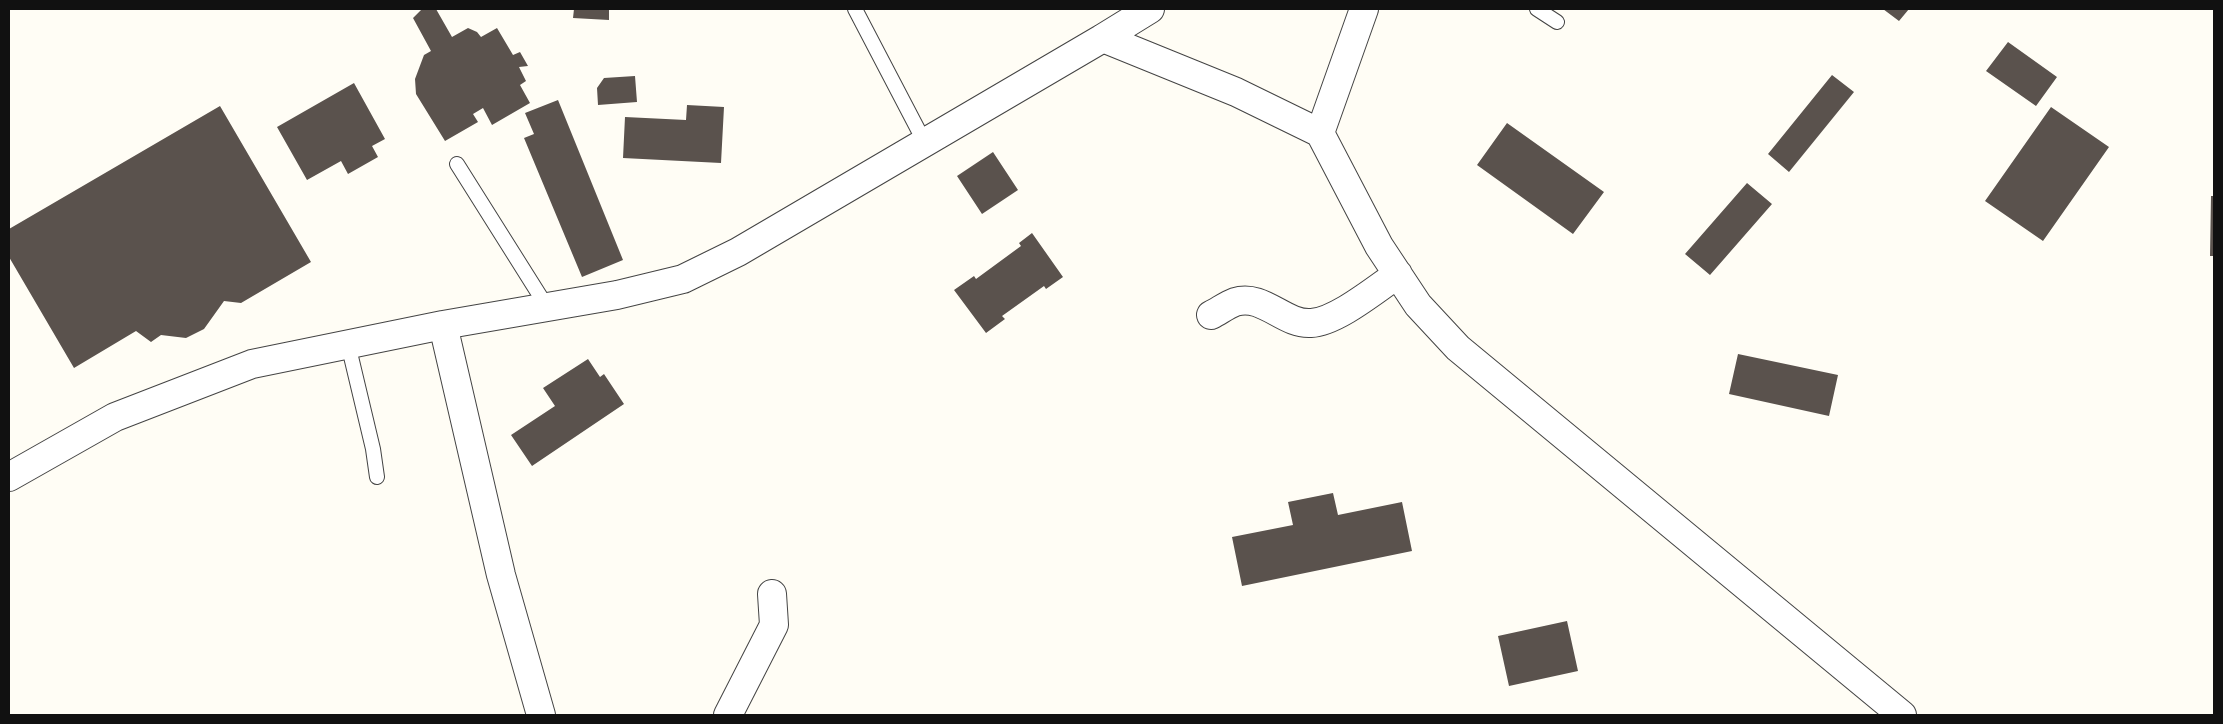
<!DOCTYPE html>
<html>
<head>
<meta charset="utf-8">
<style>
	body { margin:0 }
	#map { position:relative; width:2223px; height:724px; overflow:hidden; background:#fffdf5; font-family:"Noto Serif",serif }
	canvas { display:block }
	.frame { position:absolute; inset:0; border:10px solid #111; pointer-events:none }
</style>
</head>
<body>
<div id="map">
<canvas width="2223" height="724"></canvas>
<div class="frame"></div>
</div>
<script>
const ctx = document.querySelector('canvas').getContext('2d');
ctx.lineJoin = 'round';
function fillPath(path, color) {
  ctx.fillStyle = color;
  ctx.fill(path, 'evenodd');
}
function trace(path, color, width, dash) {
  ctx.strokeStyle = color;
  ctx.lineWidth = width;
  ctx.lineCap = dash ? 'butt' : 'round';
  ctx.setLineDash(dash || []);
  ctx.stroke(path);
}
fillPath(new Path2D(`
	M422,9H436L452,37L468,28L477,32L481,37L497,28L513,55L520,52L528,66L519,67L526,81L520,85L530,103L492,125L483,108L473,114L478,122L445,141L416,94L415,79L424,55L431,51L413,18Z
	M574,9H609V20L573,18Z
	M1883,9H1909L1899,21Z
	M2008,42L2057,77L2036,106L1986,71Z
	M1832,75L1854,92L1789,172L1768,154Z
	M635,76L637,102L598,105L597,88L604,78Z
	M354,83L385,139L372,146L378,157L348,174L341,161L307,180L277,127Z
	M558,100L623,260L582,277L524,138L534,134L525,113Z
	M687,105L724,107L721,163L623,158L625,117L686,120Z
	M220,106L311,262L241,303L224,301L204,329L186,338L161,335L151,342L136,331L74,368L9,257V229Z
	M2051,107L2109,147L2043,241L1985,201Z
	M1507,123L1604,192L1573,234L1477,165Z
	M993,152L1018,190L982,214L957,176Z
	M1747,183L1772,204L1710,275L1685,254Z
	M2211,196H2214V256H2210Z
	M1032,233L1063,277L1046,289L1044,286L1002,316L1005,319L986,333L954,290L974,276L976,279L1021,246L1019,243Z
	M1738,354L1838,375L1829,416L1729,394Z
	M588,359L600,377L604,374L624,404L532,466L511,435L555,406L543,388Z
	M1333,493L1338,515L1402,502L1412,551L1242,586L1232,537L1293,525L1288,502Z
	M1567,621L1578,671L1509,686L1498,636Z`), '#5a524d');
const service = new Path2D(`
	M855,9L925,143
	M1537,9L1557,22
	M457,164L547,307
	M348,344L373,449L377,477`);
const minor = new Path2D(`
	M1103,38L1236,92L1320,133L1379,246L1418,305L1458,348L1902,715
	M1320,133L1364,9
	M1211,315C1219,311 1227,305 1235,302C1263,293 1284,325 1311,323C1336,322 1376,289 1398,274
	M443,325L501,575L541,715
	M9,477L115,417L252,364L443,325L617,295L683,279L738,252L1103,38L1150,9
	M728,715L774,625L772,594`);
trace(service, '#444', 16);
trace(minor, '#444', 30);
trace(service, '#fff', 14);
trace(minor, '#fff', 28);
</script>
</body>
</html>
